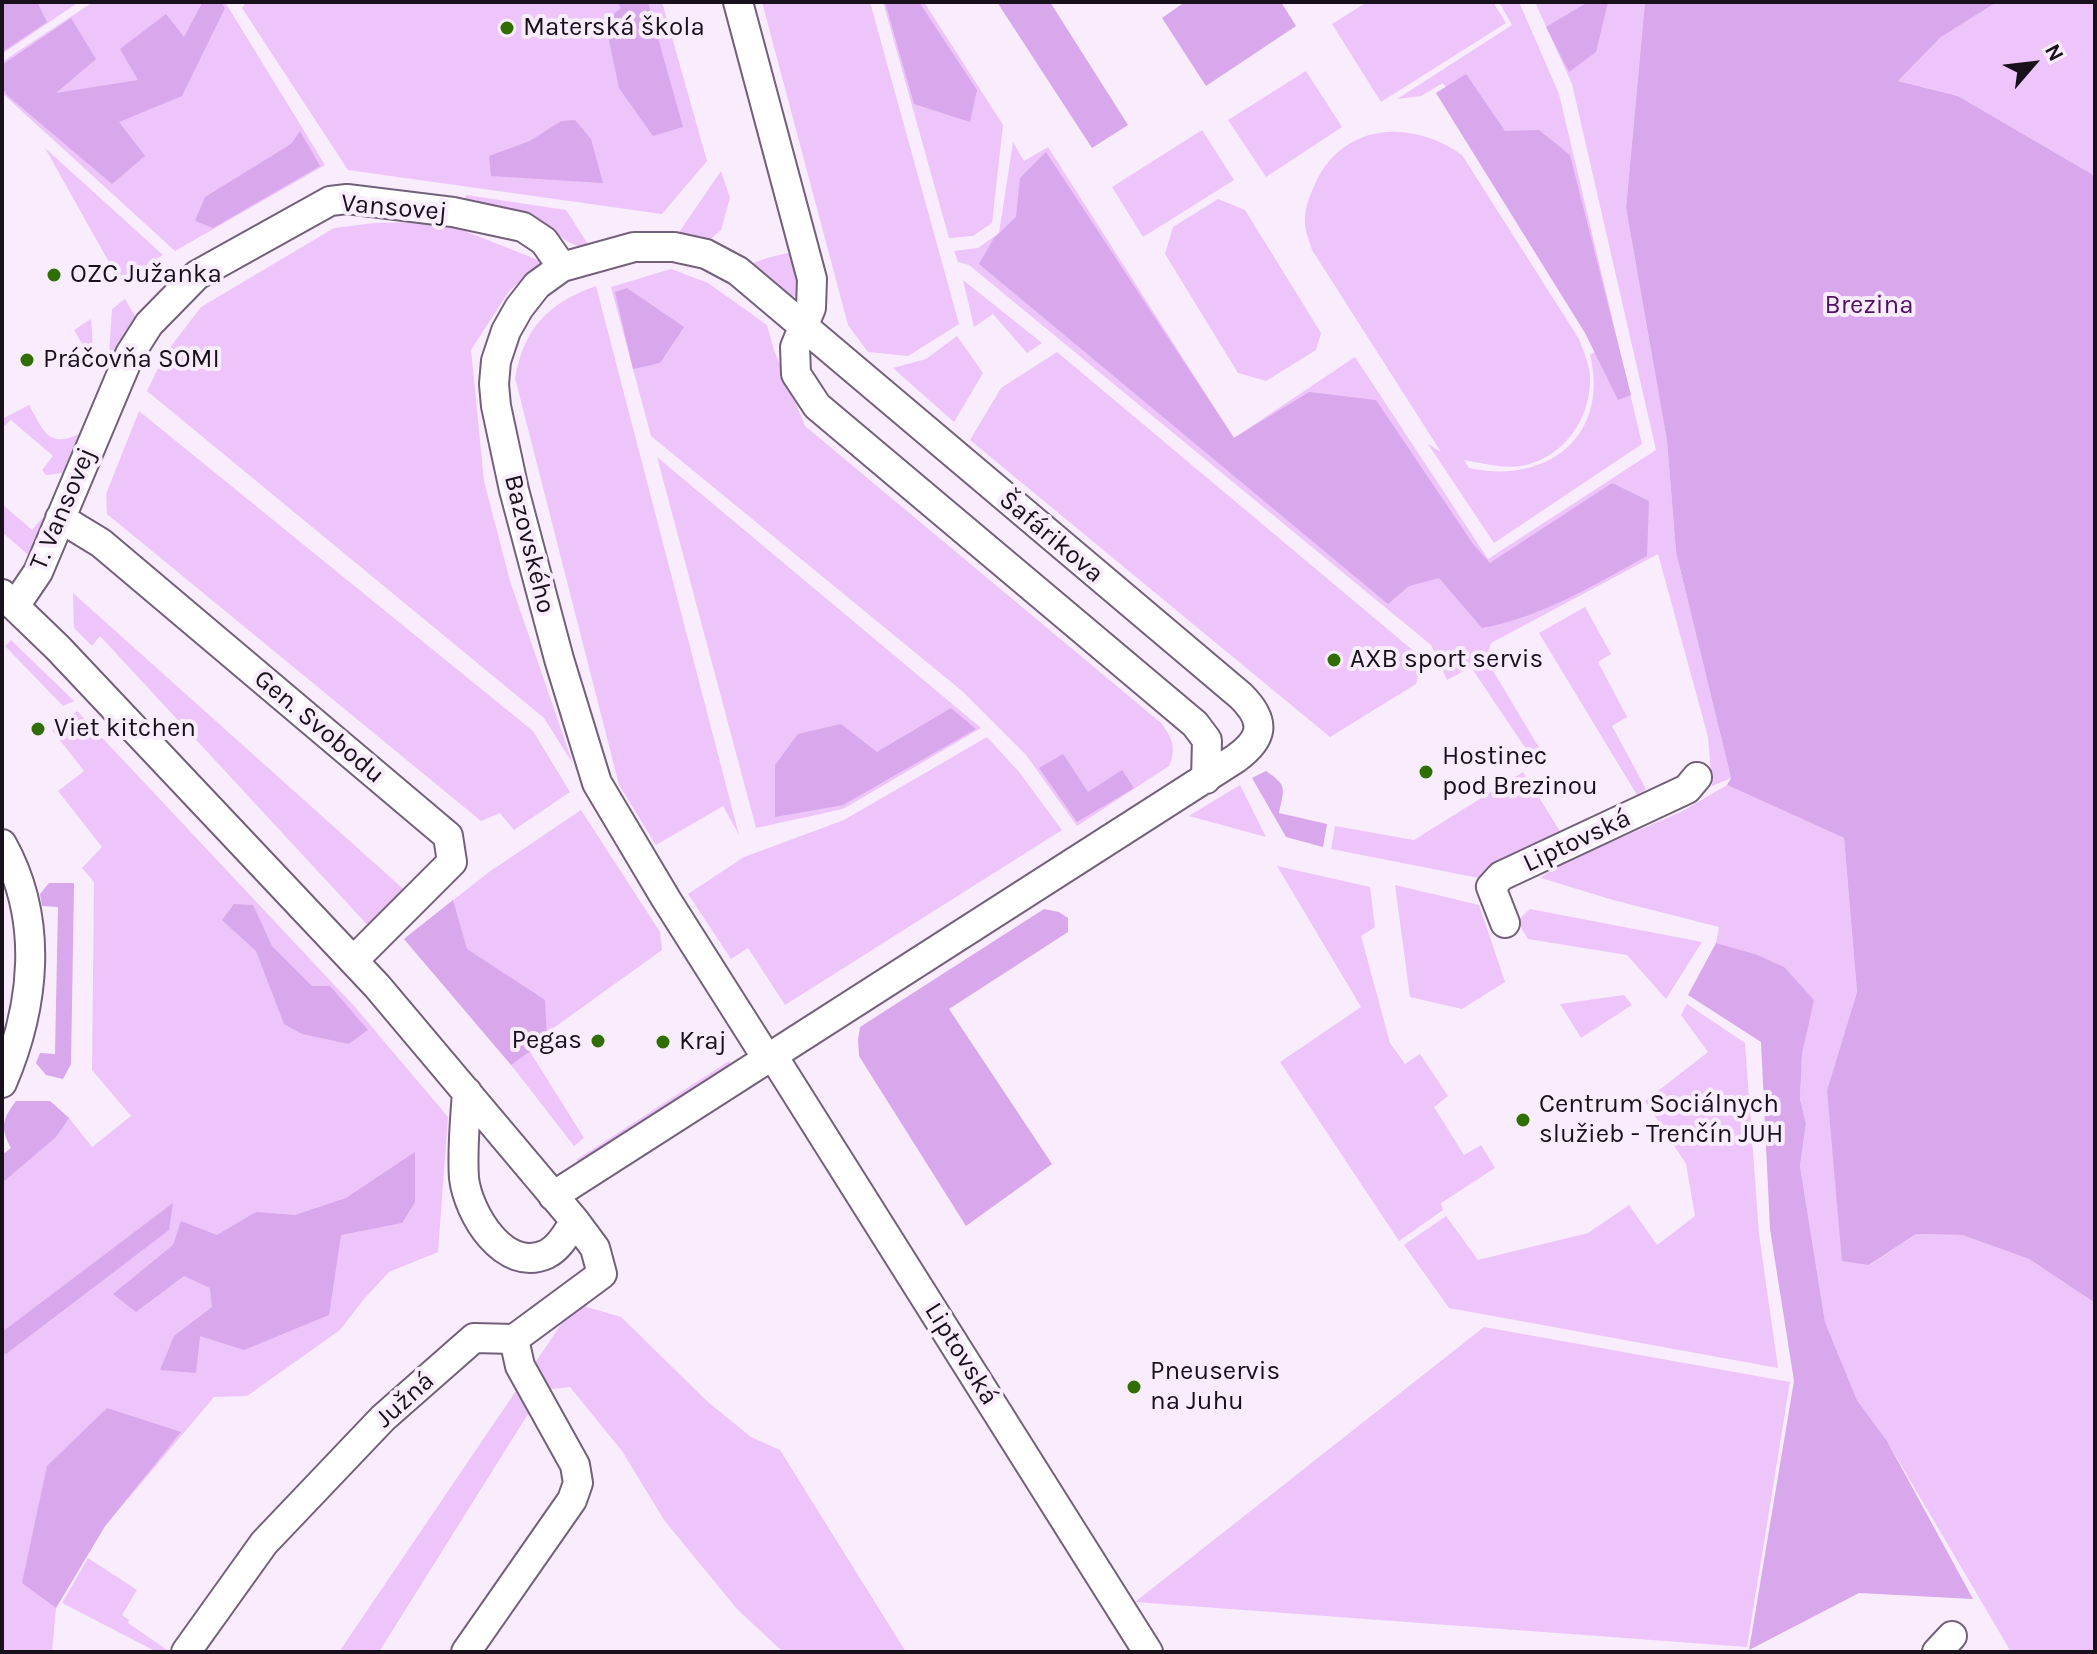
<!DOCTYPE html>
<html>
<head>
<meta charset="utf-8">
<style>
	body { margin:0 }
	#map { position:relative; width:2097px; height:1654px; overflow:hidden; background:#f9ecfd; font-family:Karla,sans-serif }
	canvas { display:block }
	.frame { position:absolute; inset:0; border:4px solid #18111b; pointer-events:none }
	.north { position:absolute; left:1993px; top:24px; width:80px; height:80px; -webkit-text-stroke:6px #f9ecfd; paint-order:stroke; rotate:62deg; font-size:22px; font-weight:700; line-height:32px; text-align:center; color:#18111b }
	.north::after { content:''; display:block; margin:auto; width:28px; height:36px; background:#18111b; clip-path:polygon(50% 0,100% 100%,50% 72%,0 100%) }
</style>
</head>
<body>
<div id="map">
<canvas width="2097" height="1654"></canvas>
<div class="frame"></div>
<div class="north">N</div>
</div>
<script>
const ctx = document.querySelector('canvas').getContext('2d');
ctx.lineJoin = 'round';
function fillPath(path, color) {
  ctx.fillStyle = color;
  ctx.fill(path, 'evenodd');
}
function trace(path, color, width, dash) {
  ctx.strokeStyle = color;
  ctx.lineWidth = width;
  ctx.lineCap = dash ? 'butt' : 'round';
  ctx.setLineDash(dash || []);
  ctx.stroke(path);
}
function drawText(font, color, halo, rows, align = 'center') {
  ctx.font = font + ' Karla,sans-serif';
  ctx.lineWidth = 8;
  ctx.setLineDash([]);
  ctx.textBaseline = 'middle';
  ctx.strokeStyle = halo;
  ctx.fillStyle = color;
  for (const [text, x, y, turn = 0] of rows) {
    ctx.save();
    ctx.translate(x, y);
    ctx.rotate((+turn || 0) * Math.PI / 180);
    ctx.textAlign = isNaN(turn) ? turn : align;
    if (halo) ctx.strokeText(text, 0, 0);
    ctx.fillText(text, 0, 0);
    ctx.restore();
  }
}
fillPath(new Path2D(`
	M2,2H79L2,54Z
	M93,2H225L325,165L175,251L2,93V62Z
	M246,2H662L707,161L662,214L348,170L242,8Z
	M762,2H870L959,324L908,356L868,352L848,325Z
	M883,2H924L1003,125L992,223L973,236L949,238Z
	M1367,2H1493L1506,23L1381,102L1332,24Z
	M1499,2H1519L1559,94L1642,444L1494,543L1428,444L1441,452L1312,250C1309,240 1304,229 1305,219C1305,207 1310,195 1315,184C1343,122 1412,119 1462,155L1579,339C1583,351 1589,363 1590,375C1592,416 1566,455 1526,465C1505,470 1483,463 1464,460L1469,468C1546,485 1610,437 1590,355L1602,347L1443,83L1421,96L1397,99L1512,25Z
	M1535,2H1645L1626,208L1667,441L1676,552L1731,778L1712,786L1708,737L1658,554L1491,643L1486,659L1541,751L1532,758L1471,667L1447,680L1431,645L969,265L958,262L954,251L978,248L999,233L1013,142L1024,161L1048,147L1234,438L1355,357L1488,559L1656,450L1572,84Z
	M1997,2H2095V176L1958,96L1898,81L1941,37Z
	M1306,71L1342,127L1266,177L1228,120Z
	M1202,130L1234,180L1143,237L1112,187Z
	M45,148L163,255L119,280Z
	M721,171L730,198L721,230L701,247L671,244Z
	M466,195L566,210L591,249C565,246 551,227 529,216C511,207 484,206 465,203Z
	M1218,199L1245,210L1321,333L1316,350L1266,381L1238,373L1165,254L1173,227Z
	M442,222L543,262L509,291L471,350L484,481L510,581L573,764L544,718L147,391L165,354L201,307L334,228L374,223Z
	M792,252L804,282L799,295L781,300L742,267L767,258Z
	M671,269L708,283L767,325L774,350L805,426L1161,723C1172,737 1177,749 1169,766L1077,826L1026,755L962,691L651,436L611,287Z
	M963,280L1042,343L1027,353L993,314L974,327Z
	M596,286L739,835L723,806L656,845L619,785L515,378C524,328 548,303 596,286Z
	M125,299L138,321L112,377L108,370L112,309Z
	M91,319L94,364L74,330Z
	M957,336L983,373L954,422L893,368L926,359Z
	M1057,352L1422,658L1416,684L1330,737L970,440L1001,388Z
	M29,405C43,429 47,449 79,434L62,473L46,475L42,470L53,456L11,420L2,428V419Z
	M139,411L533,731L570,792L514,830L500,813L481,821L107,514L106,494Z
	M657,457L981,728L843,809L756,828Z
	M2,504L32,530L42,518L52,525L33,559L2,532Z
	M73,593L410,895L374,932L100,636L92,646L74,628Z
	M1585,607L1611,654L1598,662L1627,717L1612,726L1646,789L1637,795L1539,633Z
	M11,640L74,701L63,706L5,646Z
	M77,711L355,1007L448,1117L438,1252L389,1272L364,1299L340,1330L247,1396L214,1397L105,1526L56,1608L52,1652H2V1156L11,1148C0,1127 3,1120 16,1101H50L69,1118L92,1147L131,1116L92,1070L94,882L82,868L102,847L58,791L84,771L52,730Z
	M987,737L1019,772L1062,830L785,1005L748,948L731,959L688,894L744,857L844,820Z
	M1523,772L1563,836L1484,879L1331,849L1335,826L1414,840Z
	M1240,785L1266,837L1189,816Z
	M1727,785L1844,838L1857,992L1827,1090L1870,1265L1916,1234L1962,1235L2029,1259L2095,1303V1652H2011L1887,1441L1857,1400L1825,1322L1800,1166L1806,1124L1800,1099L1802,1054L1813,999L1755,954L1716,943L1719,927L1613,900L1541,878L1557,865L1681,812Z
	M581,810L660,932L662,950L527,1047L584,1138L574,1146L481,1026L404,939L489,872Z
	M1277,866L1370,887L1375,927L1361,936L1390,1043L1405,1064L1420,1054L1448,1096L1434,1107L1464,1155L1481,1145L1495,1168L1441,1203L1443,1210L1399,1241L1280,1062L1361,1007Z
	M1395,885L1479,905L1505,982L1462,1009L1410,997Z
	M1530,909L1702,942L1666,999L1627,955L1528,939L1517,921Z
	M1624,995L1632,1005L1581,1038L1560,1004Z
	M1687,1004L1745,1043L1759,1234L1778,1368L1449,1308L1404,1245L1446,1216L1478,1260L1588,1233L1629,1205L1657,1245L1695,1216L1686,1164L1645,1101L1708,1052L1681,1015Z
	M729,1061L737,1072L585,1164L576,1160Z
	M560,1299L621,1317L708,1402L751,1437L780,1450L906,1652H783L737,1609L664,1520L622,1451L570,1387L543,1390L379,1652H339L564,1320Z
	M1484,1327L1790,1382L1747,1647L1135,1602Z
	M88,1558L137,1590L122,1615L129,1620L128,1623L170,1652H157L62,1603Z`), '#edc5fb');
fillPath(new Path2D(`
	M2,2H37L47,22L2,52Z
	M200,2H221L225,8L182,96L119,122L145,156L112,184L8,96L2,88V65L71,18L96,59L56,93L138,80L120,49L166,14L184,37L201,5Z
	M617,2H648L683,127L653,136L619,88L605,21L621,8Z
	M885,2H919L977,90L970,122L914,104Z
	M997,2H1050L1128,125L1092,148Z
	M1185,2H1281L1296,26L1206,86L1162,18Z
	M1588,2H1608L1596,52L1569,72L1546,27Z
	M1645,2H1997L1941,37L1898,81L1958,96L2095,176V1303L2029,1259L1962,1235L1916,1234L1869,1265L1842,1261L1827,1090L1857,992L1844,838L1727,785L1731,778L1676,552L1667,441L1626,208Z
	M1466,74L1505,131L1539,130L1570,155L1631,395L1618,400L1585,333L1436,93Z
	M575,120L591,139L603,183L491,176L489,156L530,141L561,121Z
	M300,131L320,166L213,228L195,221L205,197L291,144Z
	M1046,152L1234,438L1309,392L1376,400L1473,544L1490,563L1612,483L1649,501L1647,556C1594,585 1542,617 1482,628L1439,578L1409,586L1388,604L979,264L994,238L1016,217L1020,178Z
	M627,288L684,327L660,363L633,369L615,292Z
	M951,708L976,729L843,805L775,817V765L798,734L841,724L877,752Z
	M1063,754L1088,792L1122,770L1134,788L1077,822L1039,768Z
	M1266,771C1288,786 1284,788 1279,813L1327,824L1323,847L1286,837L1252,778Z
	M49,883H74L71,1064L63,1079L46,1075L36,1063L40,1053L55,1054L58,907L42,906L40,894Z
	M453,900L467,949L545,1000L547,1039L511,1065L404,939Z
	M234,904L253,905L272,946L312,986H330L368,1030L349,1044L302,1034L284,1024L256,951L222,920Z
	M1044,909L1059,912L1068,918V932L949,1009L1052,1164L966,1226L859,1056L858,1040L860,1027Z
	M1716,943L1755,954L1784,967L1814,1000L1802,1054L1800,1099L1806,1124L1800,1166L1825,1322L1857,1400L1887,1441L1973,1599L1859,1593L1749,1650L1794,1381L1770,1229L1761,1042L1688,995Z
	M16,1101H50L69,1118L56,1137L2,1183V1155L11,1148C0,1127 2,1120 16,1101Z
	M415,1152V1202L402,1223L341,1235L329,1315L244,1350L200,1336L196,1373L160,1370L174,1336L212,1307L210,1288L184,1276L136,1312L113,1294L173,1245L181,1221L217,1235L256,1212L295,1215L346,1198Z
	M173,1203L169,1230L6,1354L2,1352V1332Z
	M107,1408L181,1432L105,1526L56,1608L22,1583L47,1466Z`), '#d9a7eb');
const minor = new Path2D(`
	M738,2L812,279L811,308L795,347L796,374L817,406L1195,724L1207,740L1206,779
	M60,518L101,543L448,836L452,862L354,960
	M2,594L58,648L377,986L575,1221L595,1248L602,1274L514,1339L474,1338L383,1418L264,1543L186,1652
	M15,606L38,572L130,354L149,324L197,275L330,201L347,199L453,212L523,227L544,241L562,267
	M2,844C44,919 35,1006 2,1083
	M1505,923L1491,887L1501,876L1687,789L1697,777
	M773,1056L1148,1652
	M467,1092C465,1120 462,1150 464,1178C468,1213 504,1274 547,1254C560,1247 567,1233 575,1221
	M553,1196L1235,759C1263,739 1267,722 1241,696L738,271L706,254L674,247H634L562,267L537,285L519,308L506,331L496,361L494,384L496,406L514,490L559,659L597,783L666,899L768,1060
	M466,1652L572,1500L578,1483L575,1465L520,1366L514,1339
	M1937,1652L1952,1636`);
trace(minor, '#73607a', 32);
trace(minor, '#fff', 28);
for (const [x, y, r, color] of [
	[507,28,8,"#2f6e00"],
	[54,275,8,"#2f6e00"],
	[27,360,8,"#2f6e00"],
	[1334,660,8,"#2f6e00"],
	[38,729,8,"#2f6e00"],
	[1426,772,8,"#2f6e00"],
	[598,1041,8,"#2f6e00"],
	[663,1042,8,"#2f6e00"],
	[1523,1120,8,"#2f6e00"],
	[1134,1387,8,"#2f6e00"]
]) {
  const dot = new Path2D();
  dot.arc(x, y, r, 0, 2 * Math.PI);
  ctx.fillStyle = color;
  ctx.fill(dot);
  trace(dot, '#f9ecfd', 3);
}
drawText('26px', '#18111b', '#f9ecfd', [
	["Materská škola",523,28],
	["OZC Južanka",70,275],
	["Práčovňa SOMI",43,360],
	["AXB sport servis",1350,660],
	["Viet kitchen",54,729],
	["Hostinec",1442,757],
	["pod Brezinou",1442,787],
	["Pegas",582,1041,"right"],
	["Kraj",679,1042],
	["Centrum Sociálnych",1539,1105],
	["služieb - Trenčín JUH",1539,1135],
	["Pneuservis",1150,1372],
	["na Juhu",1150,1402]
], 'left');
drawText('26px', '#18111b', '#f9ecfd', [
	["Vansovej",394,208,5],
	["T. Vansovej",63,509,-67],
	["Šafárikova",1051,537,40],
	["Bazovského",529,544,76],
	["Gen. Svobodu",319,727,40],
	["Liptovská",1577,841,-25],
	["Liptovská",961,1354,58],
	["Južná",405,1400,-42]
]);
drawText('26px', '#4f1162', '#f9ecfd', [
	["Brezina",1869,306]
]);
</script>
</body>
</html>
